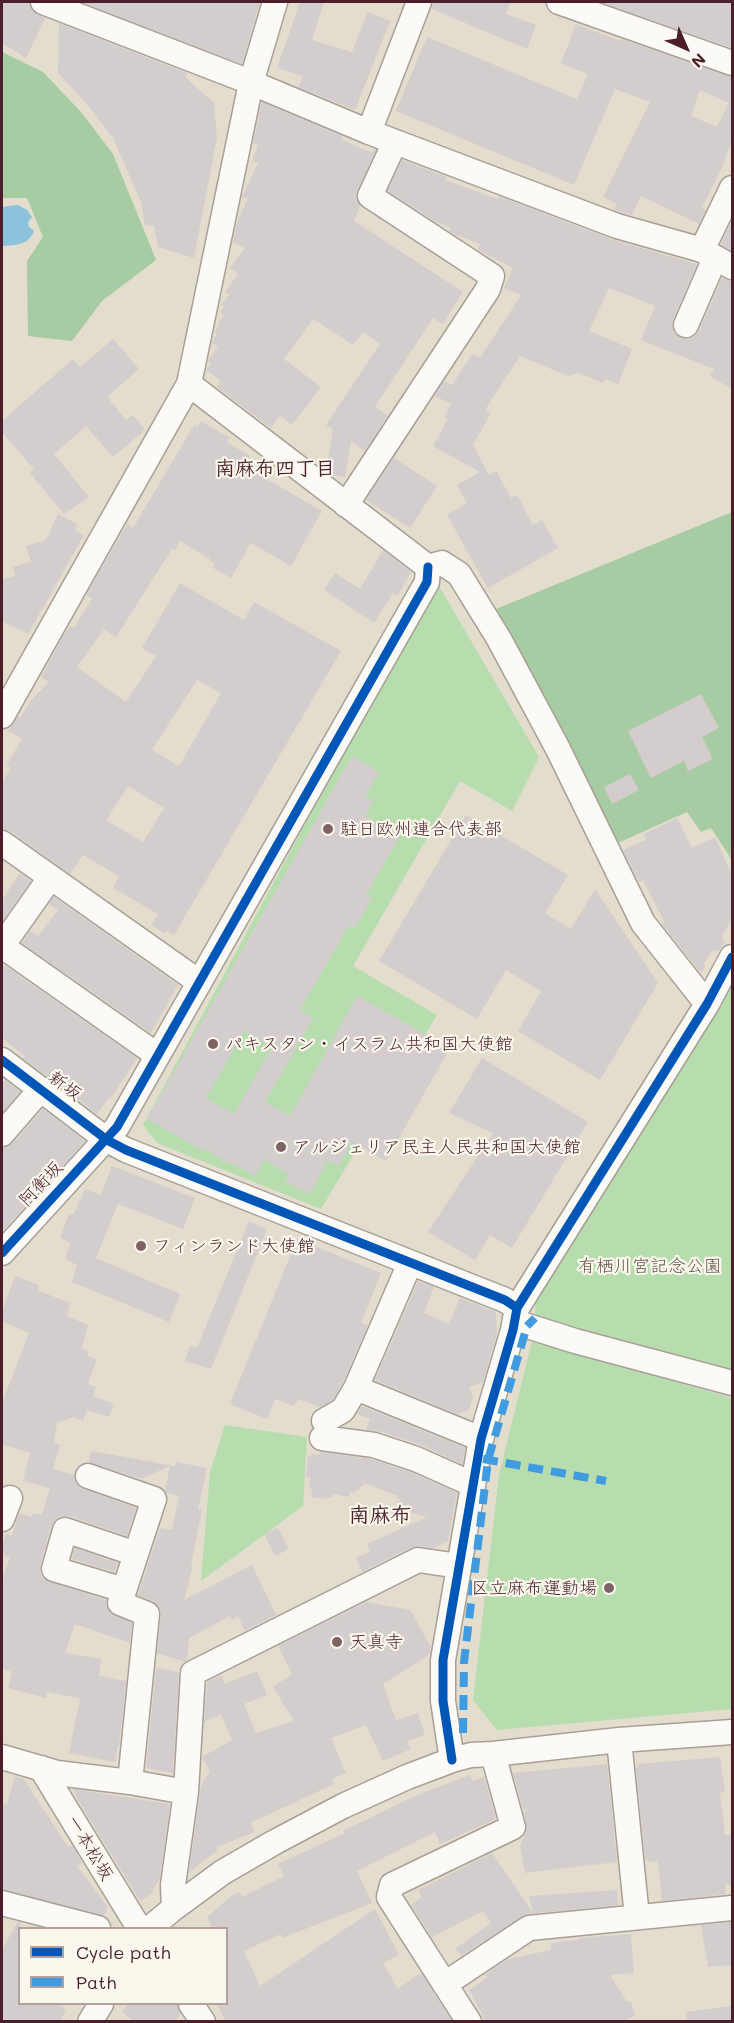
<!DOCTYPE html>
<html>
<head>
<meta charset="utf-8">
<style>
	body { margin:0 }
	#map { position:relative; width:734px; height:2023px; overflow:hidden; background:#e2ddcc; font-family:Mali,sans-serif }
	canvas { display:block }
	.frame { position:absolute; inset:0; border:3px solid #4a1f2b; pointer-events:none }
	.legend { position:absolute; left:18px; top:1927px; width:210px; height:78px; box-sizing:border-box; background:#fbf7ec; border:2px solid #b4a19f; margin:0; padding:8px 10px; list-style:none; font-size:18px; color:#4a1f2b }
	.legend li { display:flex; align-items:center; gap:12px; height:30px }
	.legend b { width:30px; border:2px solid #b4a19f }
	.north { position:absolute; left:656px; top:18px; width:60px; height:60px; -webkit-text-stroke:4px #fbf7ec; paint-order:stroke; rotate:135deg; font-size:16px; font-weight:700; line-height:24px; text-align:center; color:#4a1f2b }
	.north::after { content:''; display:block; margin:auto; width:21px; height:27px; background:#4a1f2b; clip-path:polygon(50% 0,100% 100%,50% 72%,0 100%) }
</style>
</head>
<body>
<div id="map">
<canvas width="734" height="2023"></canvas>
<div class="frame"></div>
<ul class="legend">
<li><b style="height:8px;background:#0057b8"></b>Cycle path</li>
<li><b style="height:8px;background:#409be1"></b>Path</li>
</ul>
<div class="north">N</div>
</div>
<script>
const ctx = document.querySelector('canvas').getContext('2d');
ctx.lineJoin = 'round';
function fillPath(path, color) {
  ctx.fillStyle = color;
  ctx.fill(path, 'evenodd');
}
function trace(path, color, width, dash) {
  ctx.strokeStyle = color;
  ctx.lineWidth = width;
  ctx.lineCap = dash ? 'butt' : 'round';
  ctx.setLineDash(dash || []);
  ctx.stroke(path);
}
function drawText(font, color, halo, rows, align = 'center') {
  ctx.font = font + ' Mali,"Klee One",sans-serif';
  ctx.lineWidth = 4.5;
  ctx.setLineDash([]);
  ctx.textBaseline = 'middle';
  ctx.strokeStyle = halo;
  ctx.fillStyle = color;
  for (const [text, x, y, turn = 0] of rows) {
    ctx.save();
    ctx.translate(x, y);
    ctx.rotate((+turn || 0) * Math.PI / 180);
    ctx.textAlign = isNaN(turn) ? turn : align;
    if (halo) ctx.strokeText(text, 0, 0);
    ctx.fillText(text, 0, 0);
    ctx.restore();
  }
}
fillPath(new Path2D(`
	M436,581L539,757L512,811L460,781L353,966L437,1015L321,1209L157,1143L143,1125Z
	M732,975V1375L544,1326L535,1313L536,1300Z
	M532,1341L732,1398V1709L497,1730L473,1700L499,1475Z
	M225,1425L307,1437L303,1506L201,1581L210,1472Z`), '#b7ddaf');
fillPath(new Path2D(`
	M2,52L43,72L81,112L113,154L156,260L102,301L72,341L28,336L27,261L43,237L27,198H2Z
	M732,512V860L711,828L701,832L687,812L611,846L489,612Z`), '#a7cba2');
fillPath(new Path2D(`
	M18,205L27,210L32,217L28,222L29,227L34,231C28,246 15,245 2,246V207Z`), '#8dc2dc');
fillPath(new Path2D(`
	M2,2H29L32,11L45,18L26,58L2,43Z
	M81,2H260L242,64Z
	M300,2H324L312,40L352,52L368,12L390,21L355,110L298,87L303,76L277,68Z
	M433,2H510L506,14L536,25L527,49L432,9Z
	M600,2H732V48Z
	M59,23L187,73L186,78L214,103L217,138L194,258L158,247L154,226L145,225L141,202L113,138L87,104L58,73Z
	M576,24L620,41L621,39L732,77V139L723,165L702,208L706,210L699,224L641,196L632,215L614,210L617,204L603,197L650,102L615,89L574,185L396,111L427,37L577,99L588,74L561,63ZM700,90L729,103L717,127L691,116Z
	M262,102L342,136L341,139L372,153L374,149L376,150L357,191L356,197L360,206L354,221L463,292L443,324L433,318L375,407L388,416L365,451L351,441L345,477L331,475L326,471L333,429L326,425L380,344L363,332L353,345L313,319L284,359L321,387L292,425L280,415L271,428L217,387L221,381L206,370L211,364L208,361L209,359L218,347L212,342L217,334L214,332L219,325L218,324L224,315L220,312L224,306L221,304L229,295L225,292L238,274L230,268L245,248L233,242L238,219L248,199L242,197L258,163L252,161L258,145L253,143Z
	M402,160L447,177L445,180L498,199L499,196L613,240L697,264L673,320L672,326L674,333L681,338L688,339L695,336L699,331L722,278L732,281V389L710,376L714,369L641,340L655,306L609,288L589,331L632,349L618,384L606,379L603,383L579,373L568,376L520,356L485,410L491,413L473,445L489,475L496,471L511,498L517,495L533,525L542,520L558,548L488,588L447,515L467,503L457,485L480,472L433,446L448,419L444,417L451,404L435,396L444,381L452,385L472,354L480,358L520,297L519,294L504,288L513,268L478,250L480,244L456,235L449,231L451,228L436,222L388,191Z
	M731,223L732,224V251L721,244Z
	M113,339L139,369L107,397L126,420L133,415L145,430L113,457L86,426L54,454L89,497L64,514L30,473L34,469L2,432V421L73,359L80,367Z
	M201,421L230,438L227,442L250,456L244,466L322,511L291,566L251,543L231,578L213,568L215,564L209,560L210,559L180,541L175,550L172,549L116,637L104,629L77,667L126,702L156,656L142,648L180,583L244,620L254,602L341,651L174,935L167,931L165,933L151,925L158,914L113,888L119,876L83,855L70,874L10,831L2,828V783L11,768L6,766L22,739L8,731L18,716L20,718L31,700L49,682L41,677L64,634L71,626L74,628L92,599L86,595L127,524L133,528L194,425L197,427ZM197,680L221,693L179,766L152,750ZM128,786L164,808L143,842L106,820Z
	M394,458L437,486L410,528L366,500Z
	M58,514L77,524L75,530L84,535L28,634L2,621V580L15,576L13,567L31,562L26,546L46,540Z
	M383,550L411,572L397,596L393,593L374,623L324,590L335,573L360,589Z
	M701,694L719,728L702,737L713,759L688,771L684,761L651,778L628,731Z
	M352,756L379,772L365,797L373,801L365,816L400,836L366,895L372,898L355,928L349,925L300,1010L313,1018L265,1102L290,1116L357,996L450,1048L386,1161L351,1142L339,1166L327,1161L310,1194L285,1182L288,1174L264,1159L255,1176L232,1163H228L205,1149L204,1151L147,1119ZM244,1031L272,1047L234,1114L206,1098Z
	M630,774L639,790L612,804L604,787Z
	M466,815L568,875L545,913L571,929L595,889L658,983L600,1080L518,1031L541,991L506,970L477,1019L379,961Z
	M677,818L692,848L715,837L732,875V919L722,936L724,943L719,950L712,951L704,964L705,967L701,973L662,924L665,923L643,880L639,882L623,850L646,840L644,834Z
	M20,873L31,881L2,922V900Z
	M54,897L178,985L151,1033L22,943L30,931L38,936L58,910L49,904Z
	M4,965L137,1058L112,1097L108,1099L97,1114L23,1058L25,1056L2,1038V969Z
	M482,1058L588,1122L512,1248L490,1235L475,1260L428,1232L493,1133L449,1113Z
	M5,1080L20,1092L2,1113V1085Z
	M43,1109L85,1141L2,1232V1148L13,1143Z
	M112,1166L195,1198L183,1229L118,1204L96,1258L180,1294L169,1322L72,1282L77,1265L65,1259L71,1243L60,1238L69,1214H74L85,1189L101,1195Z
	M249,1221L267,1229L211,1369L185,1361L190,1346L197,1348Z
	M297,1239L381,1273L361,1323L368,1325L343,1382L333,1400L320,1407L298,1399L294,1406L275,1399L267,1419L230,1404Z
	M15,1276L39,1285V1291L70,1303L67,1316L88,1325L82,1349L88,1351V1356L97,1359L88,1384L96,1387L93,1396L114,1404L109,1417L87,1410L83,1421L74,1417L57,1423L54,1443L60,1445L53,1469L74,1475L77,1485L83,1489L136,1508L127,1536L70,1516H63L56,1519L51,1526L40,1566V1573L44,1579L106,1600V1606L109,1612L132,1623L130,1643L75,1624L65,1653L101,1659L99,1676L126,1681L119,1746L118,1745L115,1762L69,1753L80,1698L47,1692L46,1698L8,1688L12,1672L2,1668V1580L10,1557L2,1554V1546L6,1534L12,1536L19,1513L31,1517L33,1513L42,1515L50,1488L23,1481L30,1453L2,1444V1403L29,1333L2,1321V1311Z
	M418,1281L434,1287L424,1313L449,1324L460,1298L496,1312L497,1333L483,1382L469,1387L473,1397L469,1410L457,1414L375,1380Z
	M362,1406L465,1448L462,1464L421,1445L379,1431L366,1430L370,1419L357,1414Z
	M91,1451L175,1466L176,1462L207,1468L198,1509L202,1510L191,1565H193L184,1600L252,1565L276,1615L245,1631L238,1616L232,1620L230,1616L189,1638L187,1660L185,1662L157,1653L161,1615L159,1607L152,1601L138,1595L160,1528L172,1530L179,1496L167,1493L165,1490L170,1466L141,1479L89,1462Z
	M320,1452L371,1459L411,1472L457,1493L448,1541L433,1548L420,1546L412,1547L362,1572L356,1558L370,1552L367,1544L427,1517L397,1508L400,1499L397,1498L398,1496L364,1483L363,1487L360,1486L359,1490H355V1493L350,1492L349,1497L333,1494L332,1498L328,1497L327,1499L311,1497L312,1488H309L310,1477H306L308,1456L311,1457V1454L319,1455Z
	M278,1528L289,1549L275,1556L264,1534Z
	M75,1548L118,1563L115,1572L72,1559Z
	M366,1602L410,1610L431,1647L429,1655L383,1684L396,1720L418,1713L425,1735L407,1741L411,1749L383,1761L366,1725L331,1738L346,1773L332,1779L334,1784L250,1823L255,1832L217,1847V1851L189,1872L201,1786L210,1771L202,1757L232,1740L221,1714L204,1722L207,1682L221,1675L225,1684L257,1671L267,1695L244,1704L256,1733L294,1721L273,1687L292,1674L278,1646Z
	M156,1668L179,1672L173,1773L146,1768Z
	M720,1757L725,1792H720L725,1835H732V1885H725L726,1894L662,1901L658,1861L648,1862L647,1859H645L636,1769L639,1764Z
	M607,1764L617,1862L525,1873L520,1846L527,1829L524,1812L529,1808L523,1810L513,1773Z
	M470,1775L473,1781L484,1777L496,1819L440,1844L435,1832L357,1871L372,1903L282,1938L281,1934L244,1951L260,1986L375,1909L399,1955L383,1963L398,1989L417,1975L422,1974L452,2022H226L217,2004H226V1929H213L207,1917L232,1895L240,1892L242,1897L284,1876L278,1864L345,1833L343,1831L415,1796Z
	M15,1776L23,1778L68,1847L72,1845L82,1863L77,1866L108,1907L104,1916L2,1889V1804L7,1805Z
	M73,1789L170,1804L160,1878L151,1894L140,1901L79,1802Z
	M492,1853L533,1913L529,1896L617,1890L618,1905L527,1914L462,1955L455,1949L491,1923L483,1911L432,1937L411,1905L422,1897L418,1890Z
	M18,1922H20V2004H57L66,2010L60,2022H7L2,2018V1949Z
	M732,1922V1965L708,1967L701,1925Z
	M631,1934L634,1973L610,1975L627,2002L631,2001L635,2015L624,2022H486L469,1990L488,1977L485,1975L508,1959L551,1950V1943L578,1940V1938Z
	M128,2004H177L181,2014L174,2022H134L122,2011Z
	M732,2006V2022H687L686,2012Z`), '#d4cdce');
const minor = new Path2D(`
	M43,2L245,80L369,132L617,226L702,250L732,267
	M559,2L732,63
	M369,132L419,2
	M702,250L732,188
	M686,325L715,258
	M189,384L428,567
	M346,505L488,289L492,276L370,196L395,142
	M428,567L442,563L459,574L499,639L558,749L643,923L707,1004
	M2,716L189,384L251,83L275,2
	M2,843L199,982
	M50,878L2,946L157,1055
	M2,1060L107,1140L126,1150L505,1300L517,1308
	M2,1134L41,1089
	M2,1253L117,1127L427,582L428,567
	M515,1322L575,1341L732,1383
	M356,1388L481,1439
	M324,1421L343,1410L356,1388L410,1263
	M322,1438L374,1445L416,1459L472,1484
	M88,1476L154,1499L120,1603L147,1614L130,1782
	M2,1519L10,1498
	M124,1590L54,1569L65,1530L136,1554
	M619,1740L637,1917
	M2,1757L57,1773L130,1782L186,1792L173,1885L174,1908
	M452,1760L443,1701V1660L481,1439L513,1330L517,1308L707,1004L732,957
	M41,1768L139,1928
	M186,1792L193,1673L418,1560L459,1566
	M2,1903L98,1928
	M150,1928L174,1908L223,1872L275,1842L343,1806L407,1777L452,1760L471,1755L493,1754L619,1740L732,1732
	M445,1984L529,1928L732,1908
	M191,2004L203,2022
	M90,2022L101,2004
	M469,2022L389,1897L392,1885L513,1827L493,1754`);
trace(minor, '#a89f97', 27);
trace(minor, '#fbfaf7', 24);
trace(new Path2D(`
	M483,1459L606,1481
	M463,1733L464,1662L488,1460L527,1326L535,1318`), '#409be1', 8, [15, 8]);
trace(new Path2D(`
	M2,1060L107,1140L126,1150L505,1300L517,1308
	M2,1253L117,1127L427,582L428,567
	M452,1760L443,1701V1660L481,1439L513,1330L517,1308L707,1004L732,957`), '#0057b8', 9);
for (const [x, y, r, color] of [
	[328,829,6,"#7f6263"],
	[213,1044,6,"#7f6263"],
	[281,1147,6,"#7f6263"],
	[141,1246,6,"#7f6263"],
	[609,1588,6,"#7f6263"],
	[337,1642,6,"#7f6263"]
]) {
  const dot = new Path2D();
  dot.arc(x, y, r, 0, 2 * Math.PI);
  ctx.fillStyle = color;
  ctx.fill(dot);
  trace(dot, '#fbf7ec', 2);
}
drawText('18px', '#4a1f2b', '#fbf7ec', [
	["駐日欧州連合代表部",340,829],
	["パキスタン・イスラム共和国大使館",225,1044],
	["アルジェリア民主人民共和国大使館",293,1147],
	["フィンランド大使館",153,1246],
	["区立麻布運動場",597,1588,"right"],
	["天真寺",349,1642]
], 'left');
drawText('18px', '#4a1f2b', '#fbf7ec', [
	["新坂",65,1086,37],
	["阿衡坂",41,1184,-47],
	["一本松坂",90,1848,59]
]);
drawText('18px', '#60584c', '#fbf7ec', [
	["有栖川宮記念公園",650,1266]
]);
drawText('bold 20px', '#4a1f2b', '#fbf7ec', [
	["南麻布四丁目",275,469]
]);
drawText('bold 21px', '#4a1f2b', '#fbf7ec', [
	["南麻布",380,1516]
]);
</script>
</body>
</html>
